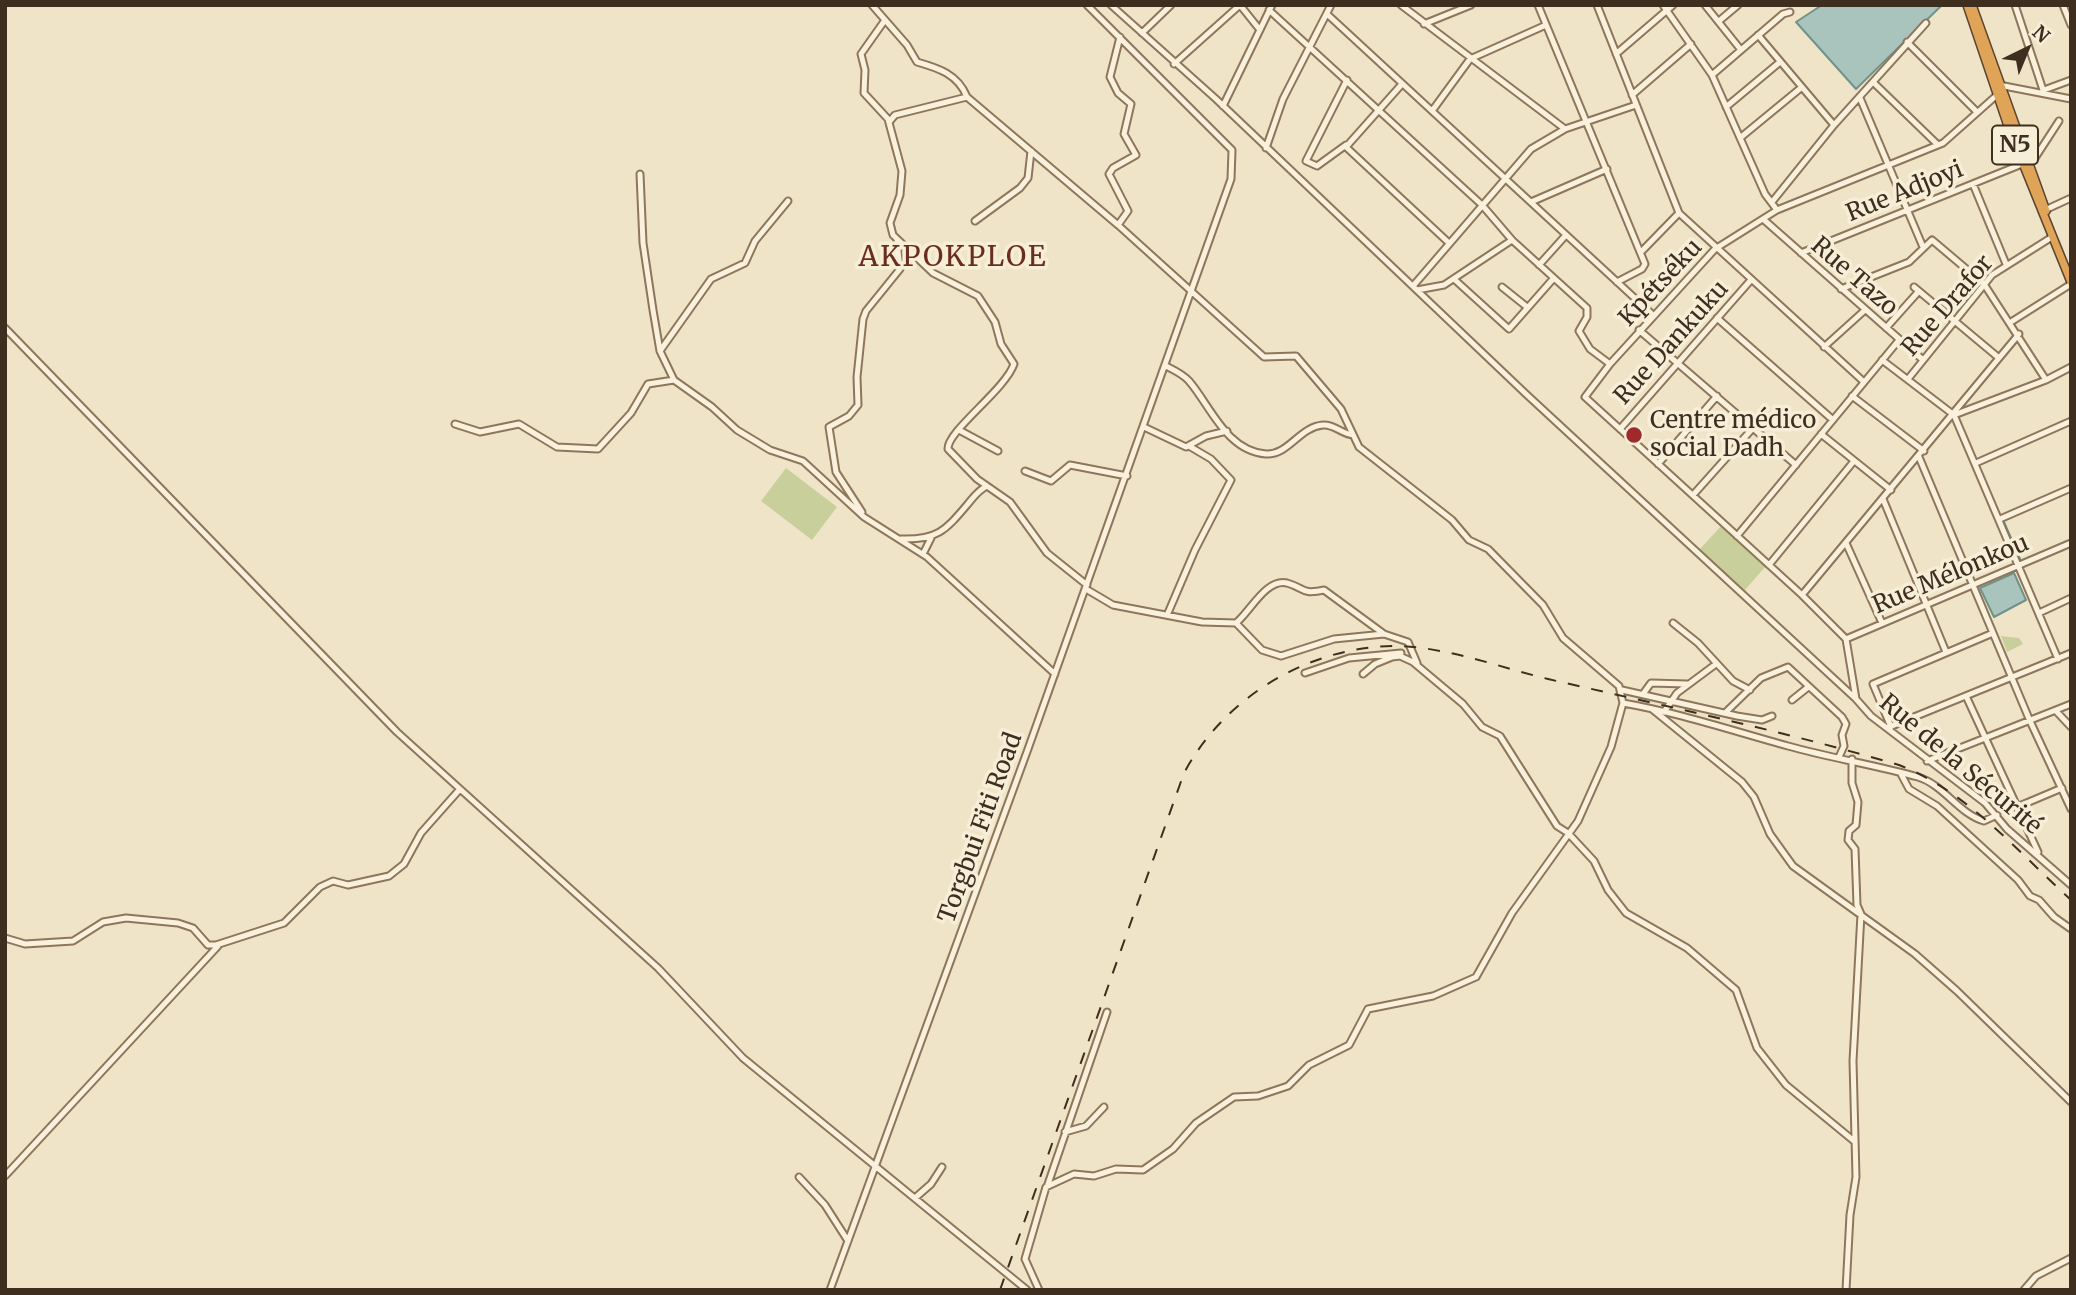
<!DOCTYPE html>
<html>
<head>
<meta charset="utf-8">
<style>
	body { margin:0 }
	#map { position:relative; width:2076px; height:1295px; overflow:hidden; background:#f0e4c8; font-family:Merriweather,serif }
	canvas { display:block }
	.frame { position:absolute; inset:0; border:7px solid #3d2e20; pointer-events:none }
	.north { position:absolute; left:1992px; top:14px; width:70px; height:70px; -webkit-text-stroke:5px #f7eed8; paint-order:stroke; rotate:43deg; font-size:19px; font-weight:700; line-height:28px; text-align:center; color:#3d2e20 }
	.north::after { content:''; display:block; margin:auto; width:24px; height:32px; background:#3d2e20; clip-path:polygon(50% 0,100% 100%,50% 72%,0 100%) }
</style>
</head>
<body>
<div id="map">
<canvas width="2076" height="1295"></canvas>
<div class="frame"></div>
<div class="north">N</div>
</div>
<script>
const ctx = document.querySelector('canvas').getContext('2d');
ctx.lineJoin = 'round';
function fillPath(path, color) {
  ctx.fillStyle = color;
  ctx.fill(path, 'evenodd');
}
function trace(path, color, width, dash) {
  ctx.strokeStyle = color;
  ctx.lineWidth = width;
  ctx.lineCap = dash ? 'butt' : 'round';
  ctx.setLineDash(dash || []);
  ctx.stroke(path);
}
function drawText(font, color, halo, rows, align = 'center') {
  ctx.font = font + ' Merriweather,serif';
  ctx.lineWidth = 7;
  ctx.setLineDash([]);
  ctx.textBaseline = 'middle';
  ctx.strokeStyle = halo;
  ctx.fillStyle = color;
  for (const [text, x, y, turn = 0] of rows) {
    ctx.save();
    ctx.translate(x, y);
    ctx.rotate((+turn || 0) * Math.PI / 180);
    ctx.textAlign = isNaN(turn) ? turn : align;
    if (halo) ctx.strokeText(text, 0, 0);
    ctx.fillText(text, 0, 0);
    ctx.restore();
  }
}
fillPath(new Path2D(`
	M786,468L837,507L812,540L761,501Z
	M1723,524L1767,565L1744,591L1699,550Z
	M2001,636L2019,638L2023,644L2007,652Z`), '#c9cf9b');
const water = new Path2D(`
	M1822,5H1942L1856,89L1796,22Z
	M2014,573L2026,600L1994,617L1980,588Z`);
fillPath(water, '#a9c4bc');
trace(water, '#6f938a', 2);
trace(new Path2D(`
	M2004,522L2020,559`), '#6f938a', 2);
const minor = new Path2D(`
	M872,5L907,45L917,62C938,68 958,74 967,97L1118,225L1264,357L1296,356L1341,409L1359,447L1452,520L1469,540L1488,549L1543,605L1563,638L1619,686L1623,703L1611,747L1578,821L1512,913L1476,977L1433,996L1368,1009L1349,1045L1309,1065L1288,1086L1258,1096L1234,1097L1196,1123L1173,1149L1143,1170L1116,1169L1094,1176L1074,1174L1046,1187L1025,1259L1039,1290
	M1111,5L1216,99L1526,394L1856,699
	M1240,5L1260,30
	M1401,5L1565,129
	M1538,5L1645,264L1642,269L1617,282
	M1597,5L1679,213L1864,382
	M1663,5L1712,75L1765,194L1777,210
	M1705,5L1741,50
	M2015,5L2044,93
	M2063,5L2071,25
	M1269,10L1482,205L1512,240L1587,308V317L1579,331L1590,349L1610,364
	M1327,14L1653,315
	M885,20L861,54L865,70L864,93L888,119L902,171L900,195L890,223L893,235L933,273L978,296L995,322L1001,344L1014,364C1005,390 947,431 948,449L977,479L1010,502L1047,553L1087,585
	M1719,21L1738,5
	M1424,24L1471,5
	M1142,33L1171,5
	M1758,35L1834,125
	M1907,42L1976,111
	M1616,54L1673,5
	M1174,64L1240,5
	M1712,75L1783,14L1790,12
	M1873,82L1937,144
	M1402,84L1346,147L1449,243
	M1999,85L2071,99
	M2044,90L2071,80
	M1632,95L1691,44
	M1997,95L1943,143L1777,210L1715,249L1610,364L1585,397L1802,595L1846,639L1856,699L1871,716L1985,803L2007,829L2071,885
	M1860,98L1923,247
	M1223,106L1272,5
	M1726,107L1780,62
	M1432,111L1470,59L1546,25
	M889,122L895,115L967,97
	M1740,138L1802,87
	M1346,145L1317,166L1306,161L1347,80
	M1266,148L1283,99L1331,5
	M2028,162L2035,158L2059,121
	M640,174L643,243L653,310L660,351L674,380L712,407L737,430L770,450L803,461L864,517L927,557L1055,674
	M1973,184L2006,264
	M1531,202L1607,169
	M1772,202L1834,125L1926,23
	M2045,210L2071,198
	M1763,219L1923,360
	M975,221L1020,188L1028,178L1031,151
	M1118,225L1128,211L1109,174L1113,168L1136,155L1124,134L1131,104L1118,93L1110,77L1120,37
	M1641,252L1679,213
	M1801,253L2022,164
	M1539,265L1566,235
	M1454,279L1509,329L1553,279
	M1413,286L1531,149L1565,129L1636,105
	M1502,287L1527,307
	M1914,287L1999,358
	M1841,289L1909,262L1932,240L1984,284L2046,380
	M1417,290L1444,285L1512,240
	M1717,318L1833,420
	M2011,322L2071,284
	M5,328L397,732L658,968L743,1058L1027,1290
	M1886,328L1919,291
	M1639,330L1796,465
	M1824,347L1865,310
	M660,351L711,279L745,263L755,241L788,201
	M1882,360L1954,415L2058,659
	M1166,366C1174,370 1183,374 1189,381C1210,405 1226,451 1266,454C1289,455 1299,427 1323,425C1334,424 1342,434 1353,435
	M1908,379L1992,275L2052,237
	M1852,396L1924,451
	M1954,415L2046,380L2071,367
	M455,424L480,432L519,424L557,447L598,449L631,413L648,384L674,380
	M1144,427L1186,447L1206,436L1227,431
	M1620,429L1750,281
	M959,430L998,451
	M1821,434L1891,490
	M1919,457L2030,721L2071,809
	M1976,463L2071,421
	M1658,464L1717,396
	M1025,471L1051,481L1070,465L1127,476
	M1693,495L1753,428
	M1883,499L1946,652
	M862,512L836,472L829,427L849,416L858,405L857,377L863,319L866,311L900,269L897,242
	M2000,519L2071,488
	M1737,536L1899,340
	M901,539C937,540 945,531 967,505C974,497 977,491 987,486
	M1846,543L1882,623
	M923,554L931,538
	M1769,565L1854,461
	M1086,589L1113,605L1202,622L1236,623C1250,612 1266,578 1287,583C1305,588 1301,595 1324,590L1384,634L1408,642L1417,663
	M1802,595L2019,334
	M1168,613L1195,550L1231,480L1211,459L1189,446
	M2039,613L2071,598
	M1236,623L1262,650L1281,656L1334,639L1384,634
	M1673,623L1698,643L1733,681L1750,690
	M1846,639L2071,543
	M1305,673L1349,658L1401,653
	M1363,674L1375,664L1392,657L1400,656L1413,662L1463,704L1482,727L1500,736L1557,826L1568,833L1594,861L1608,890L1626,913L1687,948L1736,990L1757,1048L1786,1085L1854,1141
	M1622,690L1737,716L1762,720L1772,716
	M1643,694L1651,683L1687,684
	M1966,696L2038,852
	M1792,700L1807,688
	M1623,703C1680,713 1733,731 1788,746C1831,758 1875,765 1918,777C1944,785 1959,814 1984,821L1997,815
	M1652,709L1742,782L1754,797L1770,834L1793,866L1915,954L1957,991L2071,1102
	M2056,711L2071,727
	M1664,712L1677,693L1716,664
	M1726,712L1761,678L1788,667L1842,717L1846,724L1842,735L1844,746L1839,757
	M1891,727L1873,684L1993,633
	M1887,728L2071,653
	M1927,761L2071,704
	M1901,774L1909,789L1937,806L2018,880L2030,896L2039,900L2054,917L2071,929
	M2017,807L2062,788
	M5,938L25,944L73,941L103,922L126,918L178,923L193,928L208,945H216L284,923L320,887L333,881L348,885L389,876L404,864L421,833L460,789
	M1065,1132L1086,1126L1104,1107
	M5,1176L218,946
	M799,1177L825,1205L848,1241
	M1048,1184L1107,1012
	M915,1198L931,1184L942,1167
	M830,1290L1028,749L1231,179L1232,150L1087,5
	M1846,1290L1850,1215L1856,1177L1853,1061L1861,914L1857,905L1855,849L1848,840L1849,831L1856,825L1858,802L1852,783V759
	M2024,1290L2036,1276L2071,1258`);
const highway = new Path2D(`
	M1967,5L2009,129L2071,282
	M1972,5L2046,211`);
trace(minor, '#8d765c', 9);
trace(highway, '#5b4430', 10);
trace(minor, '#faf1dc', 5);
trace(highway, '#e0a458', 7);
trace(new Path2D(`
	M1000,1290L1184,773C1222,702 1297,654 1376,647C1432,641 1494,666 1548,679C1665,706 1783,731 1899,765C1967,791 2018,852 2071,900`), '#3d2e20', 2, [12, 12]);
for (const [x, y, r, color] of [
	[1634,435,9,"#9e2a2b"]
]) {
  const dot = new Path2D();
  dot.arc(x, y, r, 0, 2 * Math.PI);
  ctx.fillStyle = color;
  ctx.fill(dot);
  trace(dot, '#f7eed8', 2.5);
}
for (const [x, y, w] of [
	[2015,145,46]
]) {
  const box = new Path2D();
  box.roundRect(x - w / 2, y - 19.5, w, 39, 5);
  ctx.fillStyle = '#f7eed8';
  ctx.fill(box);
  trace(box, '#3d2e20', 2);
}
drawText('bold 23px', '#3d2e20', null, [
	["N5",2015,145]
]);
drawText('24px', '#3d2e20', '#f7eed8', [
	["Rue Adjoyi",1905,192,-22],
	["Rue Tazo",1854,277,41],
	["Kpétséku",1661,283,-47],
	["Rue Drafor",1948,306,-49],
	["Rue Dankuku",1672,343,-48],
	["Rue Mélonkou",1951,575,-23],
	["Rue de la Sécurité",1960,765,40],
	["Torgbui Fiti Road",981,828,-70]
]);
drawText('24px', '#3d2e20', '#f7eed8', [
	["Centre médico",1650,421],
	["social Dadh",1650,449]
], 'left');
ctx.letterSpacing = '2px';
drawText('28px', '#6b2e1e', '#f7eed8', [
	["AKPOKPLOE",953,258]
]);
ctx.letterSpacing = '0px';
</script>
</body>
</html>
